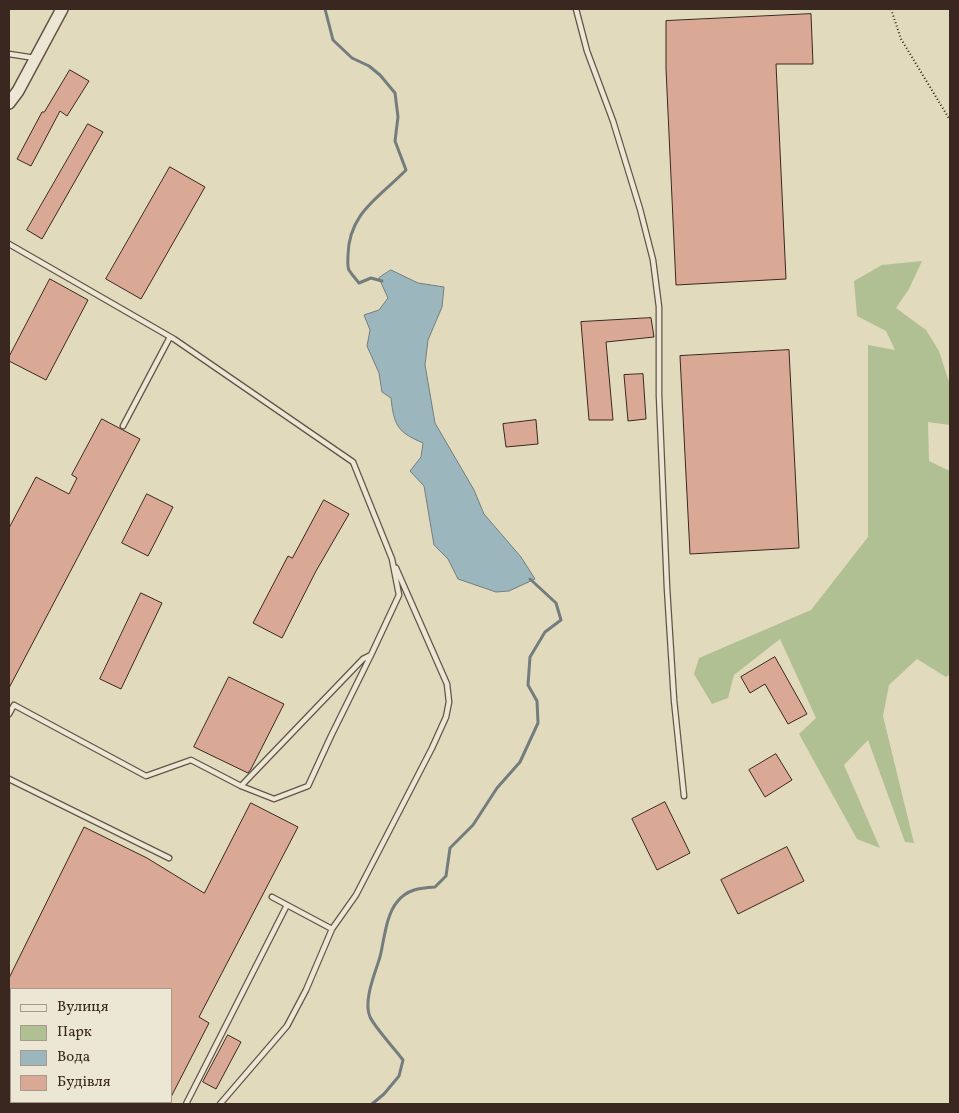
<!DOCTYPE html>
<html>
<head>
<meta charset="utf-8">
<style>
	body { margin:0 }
	#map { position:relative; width:959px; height:1113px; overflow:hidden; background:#e2dabd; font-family:Vollkorn,serif }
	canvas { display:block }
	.frame { position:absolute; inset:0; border:10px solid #3a2720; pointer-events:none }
	.legend { position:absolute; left:10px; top:988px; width:162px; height:115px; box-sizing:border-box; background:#ece7d4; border:1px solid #a59a8c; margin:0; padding:6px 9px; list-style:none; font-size:15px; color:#3a2720 }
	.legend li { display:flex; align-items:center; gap:10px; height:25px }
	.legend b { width:25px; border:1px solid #a59a8c }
</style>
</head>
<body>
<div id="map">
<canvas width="959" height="1113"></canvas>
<div class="frame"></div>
<ul class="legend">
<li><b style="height:6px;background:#ece7d4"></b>Вулиця</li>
<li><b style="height:14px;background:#b0c093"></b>Парк</li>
<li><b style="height:14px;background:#9bb7bd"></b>Вода</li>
<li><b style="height:14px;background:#daa996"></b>Будівля</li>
</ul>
</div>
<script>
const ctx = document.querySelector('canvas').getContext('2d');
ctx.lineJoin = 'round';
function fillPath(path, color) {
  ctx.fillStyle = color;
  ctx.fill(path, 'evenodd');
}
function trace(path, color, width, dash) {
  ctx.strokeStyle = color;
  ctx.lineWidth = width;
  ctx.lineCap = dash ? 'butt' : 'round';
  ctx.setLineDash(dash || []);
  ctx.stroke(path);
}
fillPath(new Path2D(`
	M922,261L909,289L896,308L926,330L939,351L950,385V425L928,422L929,461L950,471V674L946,677L917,659L889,685L883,716L914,843L905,842L868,740L844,765L880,848L857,839L799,734L816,718L780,639L734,675L728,698L712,704L694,674L699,658L811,610L868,537V345L895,350L886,331L857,316L854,281L882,265Z`), '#b0c093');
const water = new Path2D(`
	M391,270L418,283L444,287L442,307L428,340L425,365L435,423L474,490L484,514L521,557L535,579L509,591L496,592L458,579L448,559L434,545L424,486L410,471L421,457L423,443C397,432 394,425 391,398L382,392L379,373L367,346L370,330L364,315L379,310L388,298L379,278Z`);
fillPath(water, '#9bb7bd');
trace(water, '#747d7e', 1);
trace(new Path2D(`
	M325,9L333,40L352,58L369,66L380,75L395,93L398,117L395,141L406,170C380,197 349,212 348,255C348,260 347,266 349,270C352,275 356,279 359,283L371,278L382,281
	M372,1104L384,1094L399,1076L403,1060C395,1049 376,1029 370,1017C363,1001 375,973 380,957C384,941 386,915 397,902C407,889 420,888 435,887L446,876L450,848L473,825L497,788L520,762L538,723L537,701L528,685L530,657L545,632L561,620L556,603L530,579`), '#747d7e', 3);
const building = new Path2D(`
	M811,14L813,64H776L786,279L676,285L666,69V21Z
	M70,70L89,81L67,116L60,111L31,166L17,159L42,112H44Z
	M88,124L103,132L42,239L27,230Z
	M170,167L205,187L141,299L106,279Z
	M50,279L88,300L46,380L9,361V357Z
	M651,318L654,337L606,342L613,420H589L581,322Z
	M789,350L799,548L690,554L680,356Z
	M643,374L646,419L628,421L624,375Z
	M102,419L140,439L9,688V528L36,477L69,494L77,478L72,475Z
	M536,420L538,444L506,447L503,424Z
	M147,494L173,507L148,556L122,543Z
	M324,500L349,514L316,571L282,638L253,623L288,556L292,558Z
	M141,593L162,603L121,689L100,679Z
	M775,657L807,714L788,724L765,684L750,693L741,677Z
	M229,677L284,704L251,769L248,773L194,747Z
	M776,754L792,780L765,797L749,770Z
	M665,802L690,853L657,870L632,819Z
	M251,803L298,827L199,1017L209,1023L171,1097V989H9V978L84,827L147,858L204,893Z
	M787,847L804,881L738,914L721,880Z
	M228,1035L241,1042L216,1089L203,1082Z`);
fillPath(building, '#daa996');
trace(building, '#3a2720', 1);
const service = new Path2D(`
	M576,9L587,51L613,121L640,209L653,260L659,307V395L667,588L674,700L684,796
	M9,54L35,58
	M9,244L174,339L353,462L392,559L399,595L371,655L363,659L241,786
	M123,426L170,337
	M9,714L14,705L146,776L191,760L241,786L274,799L308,786L331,736L371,655
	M9,779L169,858
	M272,897L332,929
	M36,1104V1102
	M186,1104L287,905
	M220,1104L287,1026L306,990L332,929L356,895L432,748L446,717L449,702L447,684L396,568`);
const tertiary = new Path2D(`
	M9,103L18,91L62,9`);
trace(service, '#645447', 7);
trace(tertiary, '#645447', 14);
trace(new Path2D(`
	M891,9L901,39L950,120`), '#3a2720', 2, [1, 2.5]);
trace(service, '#ece7d4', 4.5);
trace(tertiary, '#ece7d4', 11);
</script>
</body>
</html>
